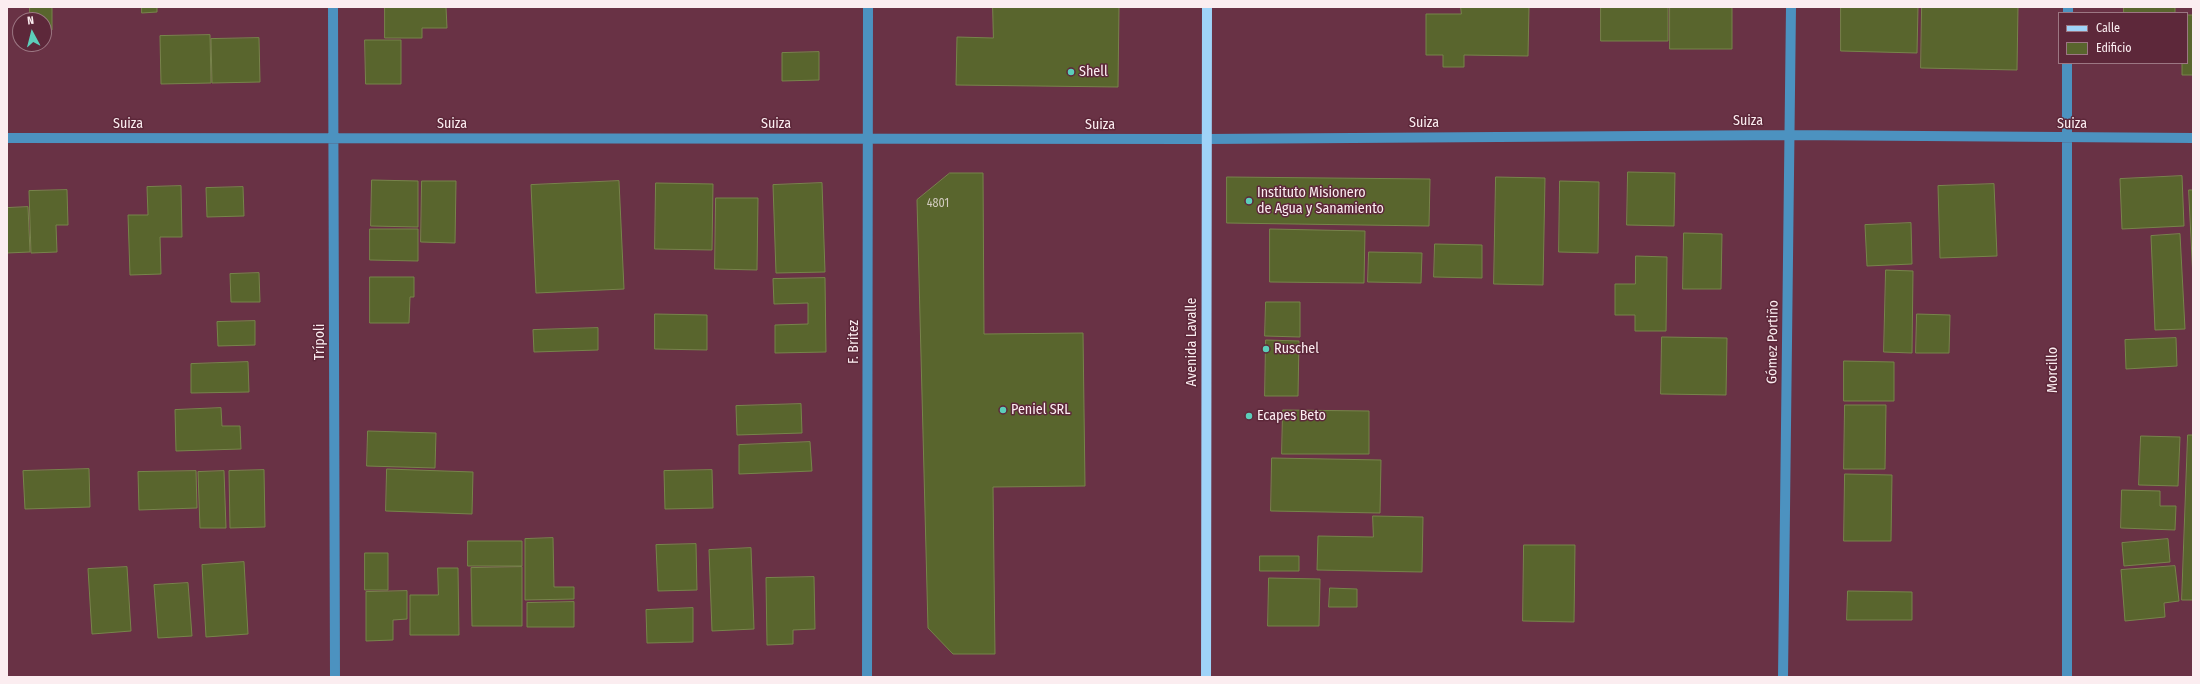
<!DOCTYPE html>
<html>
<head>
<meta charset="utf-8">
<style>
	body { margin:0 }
	#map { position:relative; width:2200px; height:684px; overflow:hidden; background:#693245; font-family:"Fira Sans Condensed",sans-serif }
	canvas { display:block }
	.frame { position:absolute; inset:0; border:8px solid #fbedf0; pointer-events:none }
	.legend { position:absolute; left:2058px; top:12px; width:130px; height:52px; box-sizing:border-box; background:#5d283a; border:1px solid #9c7783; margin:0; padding:5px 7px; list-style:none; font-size:12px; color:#fbedf0 }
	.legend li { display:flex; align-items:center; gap:8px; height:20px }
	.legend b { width:20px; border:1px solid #9c7783 }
	.north { position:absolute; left:12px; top:12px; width:40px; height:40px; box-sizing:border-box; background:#5d283a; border:1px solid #9c7783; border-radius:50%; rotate:353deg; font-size:11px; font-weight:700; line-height:16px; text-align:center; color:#fbedf0 }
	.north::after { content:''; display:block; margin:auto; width:14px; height:18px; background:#5cceba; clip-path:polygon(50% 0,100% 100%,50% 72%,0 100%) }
</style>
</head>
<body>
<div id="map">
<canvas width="2200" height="684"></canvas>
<div class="frame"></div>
<ul class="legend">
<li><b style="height:5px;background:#9fd3f8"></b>Calle</li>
<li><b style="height:11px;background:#59652d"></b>Edificio</li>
</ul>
<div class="north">N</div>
</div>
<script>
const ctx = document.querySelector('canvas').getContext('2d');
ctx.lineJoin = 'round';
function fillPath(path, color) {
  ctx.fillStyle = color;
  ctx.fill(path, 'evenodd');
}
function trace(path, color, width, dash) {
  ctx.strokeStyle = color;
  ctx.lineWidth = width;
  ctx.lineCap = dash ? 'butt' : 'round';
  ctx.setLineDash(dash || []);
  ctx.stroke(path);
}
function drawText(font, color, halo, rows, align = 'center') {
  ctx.font = font + ' "Fira Sans Condensed",sans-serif';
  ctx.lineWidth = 3;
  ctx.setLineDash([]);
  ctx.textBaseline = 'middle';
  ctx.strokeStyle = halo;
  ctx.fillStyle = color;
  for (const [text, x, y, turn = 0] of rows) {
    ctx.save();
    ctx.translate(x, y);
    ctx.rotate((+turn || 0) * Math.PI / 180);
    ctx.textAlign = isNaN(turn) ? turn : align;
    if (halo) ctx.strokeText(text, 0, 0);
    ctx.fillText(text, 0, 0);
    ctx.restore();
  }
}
const building = new Path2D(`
	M30,7H52V30H44V20H30Z
	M142,7H157V12L142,13Z
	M385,7H446L447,28H422V38H385Z
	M993,7H1119L1118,87L956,85L957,37L993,38Z
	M1461,7H1529L1528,56L1464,55V67H1443V55H1426V14H1461Z
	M1601,7H1668V41H1601Z
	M1670,7H1732V49H1670Z
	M1841,7H1918L1917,53L1841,51Z
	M1922,7H2018L2017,70L1921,68Z
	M2124,7H2175V13H2124Z
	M2187,15H2193V75H2182V63H2187Z
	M210,35L211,83L161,84L160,36Z
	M259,38L260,82L212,83L211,39Z
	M365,40H401V84H366Z
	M819,52V80L782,81V53Z
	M1628,172L1675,173L1674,226L1627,225Z
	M950,173H983L984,334L1083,333L1085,486L993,487L995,654H953L928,628L917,200Z
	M2182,176L2184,226L2122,229L2120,179Z
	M1227,177L1430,179L1429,226L1227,223Z
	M1496,177L1545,178L1543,285L1494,284Z
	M372,180L418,181V227L371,226Z
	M422,181H456L455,243L421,242Z
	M619,181L624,289L536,293L531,185Z
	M1560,181L1599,182L1598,253L1559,252Z
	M656,183L713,184L712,250L655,249Z
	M822,183L825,272L776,273L773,185Z
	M1994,184L1997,256L1940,258L1938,186Z
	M181,186L182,237H160L161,274L130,275L128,215H148L147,187Z
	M243,187L244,216L207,217L206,188Z
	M67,190L68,225H56L57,252L31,253L29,191Z
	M2189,190H2193V278Z
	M716,198H758L757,270L715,269Z
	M28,207L30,252L7,253V208Z
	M1911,223L1912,264L1867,266L1865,225Z
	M370,229H418V261L370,260Z
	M1270,229L1365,231L1364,283L1270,282Z
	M1684,233L1722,234L1721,289H1683Z
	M2180,234L2185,329L2155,330L2151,236Z
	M1435,244L1482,245V278L1434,277Z
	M1369,252L1422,253L1421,283L1368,282Z
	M1636,256L1667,257L1666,331H1635V315H1615V284H1635Z
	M1886,270L1913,271L1912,353L1884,352Z
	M259,273L260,302H231L230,274Z
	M370,277H414V297H410L409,323H370Z
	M825,278L826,352L775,353V325L808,324V303L774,304L773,279Z
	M1266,302H1300V337L1265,336Z
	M655,314L707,315V350L655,349Z
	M1917,314L1950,315L1949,353H1916Z
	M255,321V345L218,346L217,322Z
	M598,328V350L534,352L533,330Z
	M1662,337L1727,338L1726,395L1661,394Z
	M2176,338L2177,366L2126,369L2125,340Z
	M1266,340L1299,341L1298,396H1265Z
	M1844,361L1894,362V401H1844Z
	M248,362L249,392L191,393V364Z
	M801,404L802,433L737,435L736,406Z
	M1845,405H1886L1885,469H1844Z
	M221,408L222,426H240L241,449L176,451L175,410Z
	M1283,410L1369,411V454H1282Z
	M368,431L436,433L435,468L367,466Z
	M2188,435H2193V600H2182Z
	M2141,436L2180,437L2178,486L2139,485Z
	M810,442L812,471L739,474V445Z
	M1272,458L1381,460L1380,513L1271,511Z
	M89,469L90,507L25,509L23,471Z
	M387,469L473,472L472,514L386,511Z
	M264,470L265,527L230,528L229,471Z
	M712,470L713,508L665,509L664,471Z
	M196,471L197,508L139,510L138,472Z
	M224,471L226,528H200L198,472Z
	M1845,474L1892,475L1891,541H1844Z
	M2122,490L2160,491V506H2176L2175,530L2121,528Z
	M1373,516L1423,517L1422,572L1317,570L1318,536L1373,537Z
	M553,538L554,587H574V599L525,600V539Z
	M2168,539L2170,562L2124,566L2122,543Z
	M468,541H522V566H468Z
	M696,544L697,590L658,591L656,545Z
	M1524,545H1575L1574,622L1523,621Z
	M751,548L754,629L712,631L709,550Z
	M365,553H388V590H365Z
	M1260,556H1299V571H1260Z
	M244,562L248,634L206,637L202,565Z
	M2175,566L2179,601L2164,603L2165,617L2125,621L2121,570Z
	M127,567L131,631L92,634L88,569Z
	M522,567V626H472L471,568Z
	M438,568H458L459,635H410V595H438Z
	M814,577L815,629L793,630V644L767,645L766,578Z
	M1269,578L1320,579L1319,626H1268Z
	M188,583L192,636L158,638L154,585Z
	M1330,588L1357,589V607H1329Z
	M407,591V619L393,620V640L366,641V592Z
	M1848,591L1912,592V620H1847Z
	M574,602V627H527V603Z
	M693,608V642L647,643L646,610Z`);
fillPath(building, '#59652d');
trace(building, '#77844b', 1);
trace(new Path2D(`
	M333,7L335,677
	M2068,13V7
	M7,138L1207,139L1790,135L2193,138
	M867,677L868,7
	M1783,677L1791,7
	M2067,677V63`), '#4c92c0', 10);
trace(new Path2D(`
	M1206,677L1207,7`), '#9fd3f8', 10);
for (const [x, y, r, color] of [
	[1071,72,4,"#5cceba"],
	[1249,201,4,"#5cceba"],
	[1266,349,4,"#5cceba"],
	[1003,410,4,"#5cceba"],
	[1249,416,4,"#5cceba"]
]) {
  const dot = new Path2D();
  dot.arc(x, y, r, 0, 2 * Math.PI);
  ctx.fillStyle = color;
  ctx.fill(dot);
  trace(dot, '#5d283a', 1.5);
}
drawText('12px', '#d2cbbf', null, [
	["4801",938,204]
]);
drawText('14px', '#fbedf0', '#5d283a', [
	["Shell",1079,72],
	["Instituto Misionero",1257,193],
	["de Agua y Sanamiento",1257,209],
	["Ruschel",1274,349],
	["Peniel SRL",1011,410],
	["Ecapes Beto",1257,416]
], 'left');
drawText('14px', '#fbedf0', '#5d283a', [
	["Suiza",1748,121],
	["Suiza",1424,123],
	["Suiza",128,124],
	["Suiza",452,124],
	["Suiza",776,124],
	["Suiza",2072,124],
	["Suiza",1100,125],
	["Trípoli",320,342,-90],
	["F. Britez",854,342,-90],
	["Avenida Lavalle",1192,342,-90],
	["Gómez Portiño",1773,342,-89],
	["Morcillo",2053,370,-90]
]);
</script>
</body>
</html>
